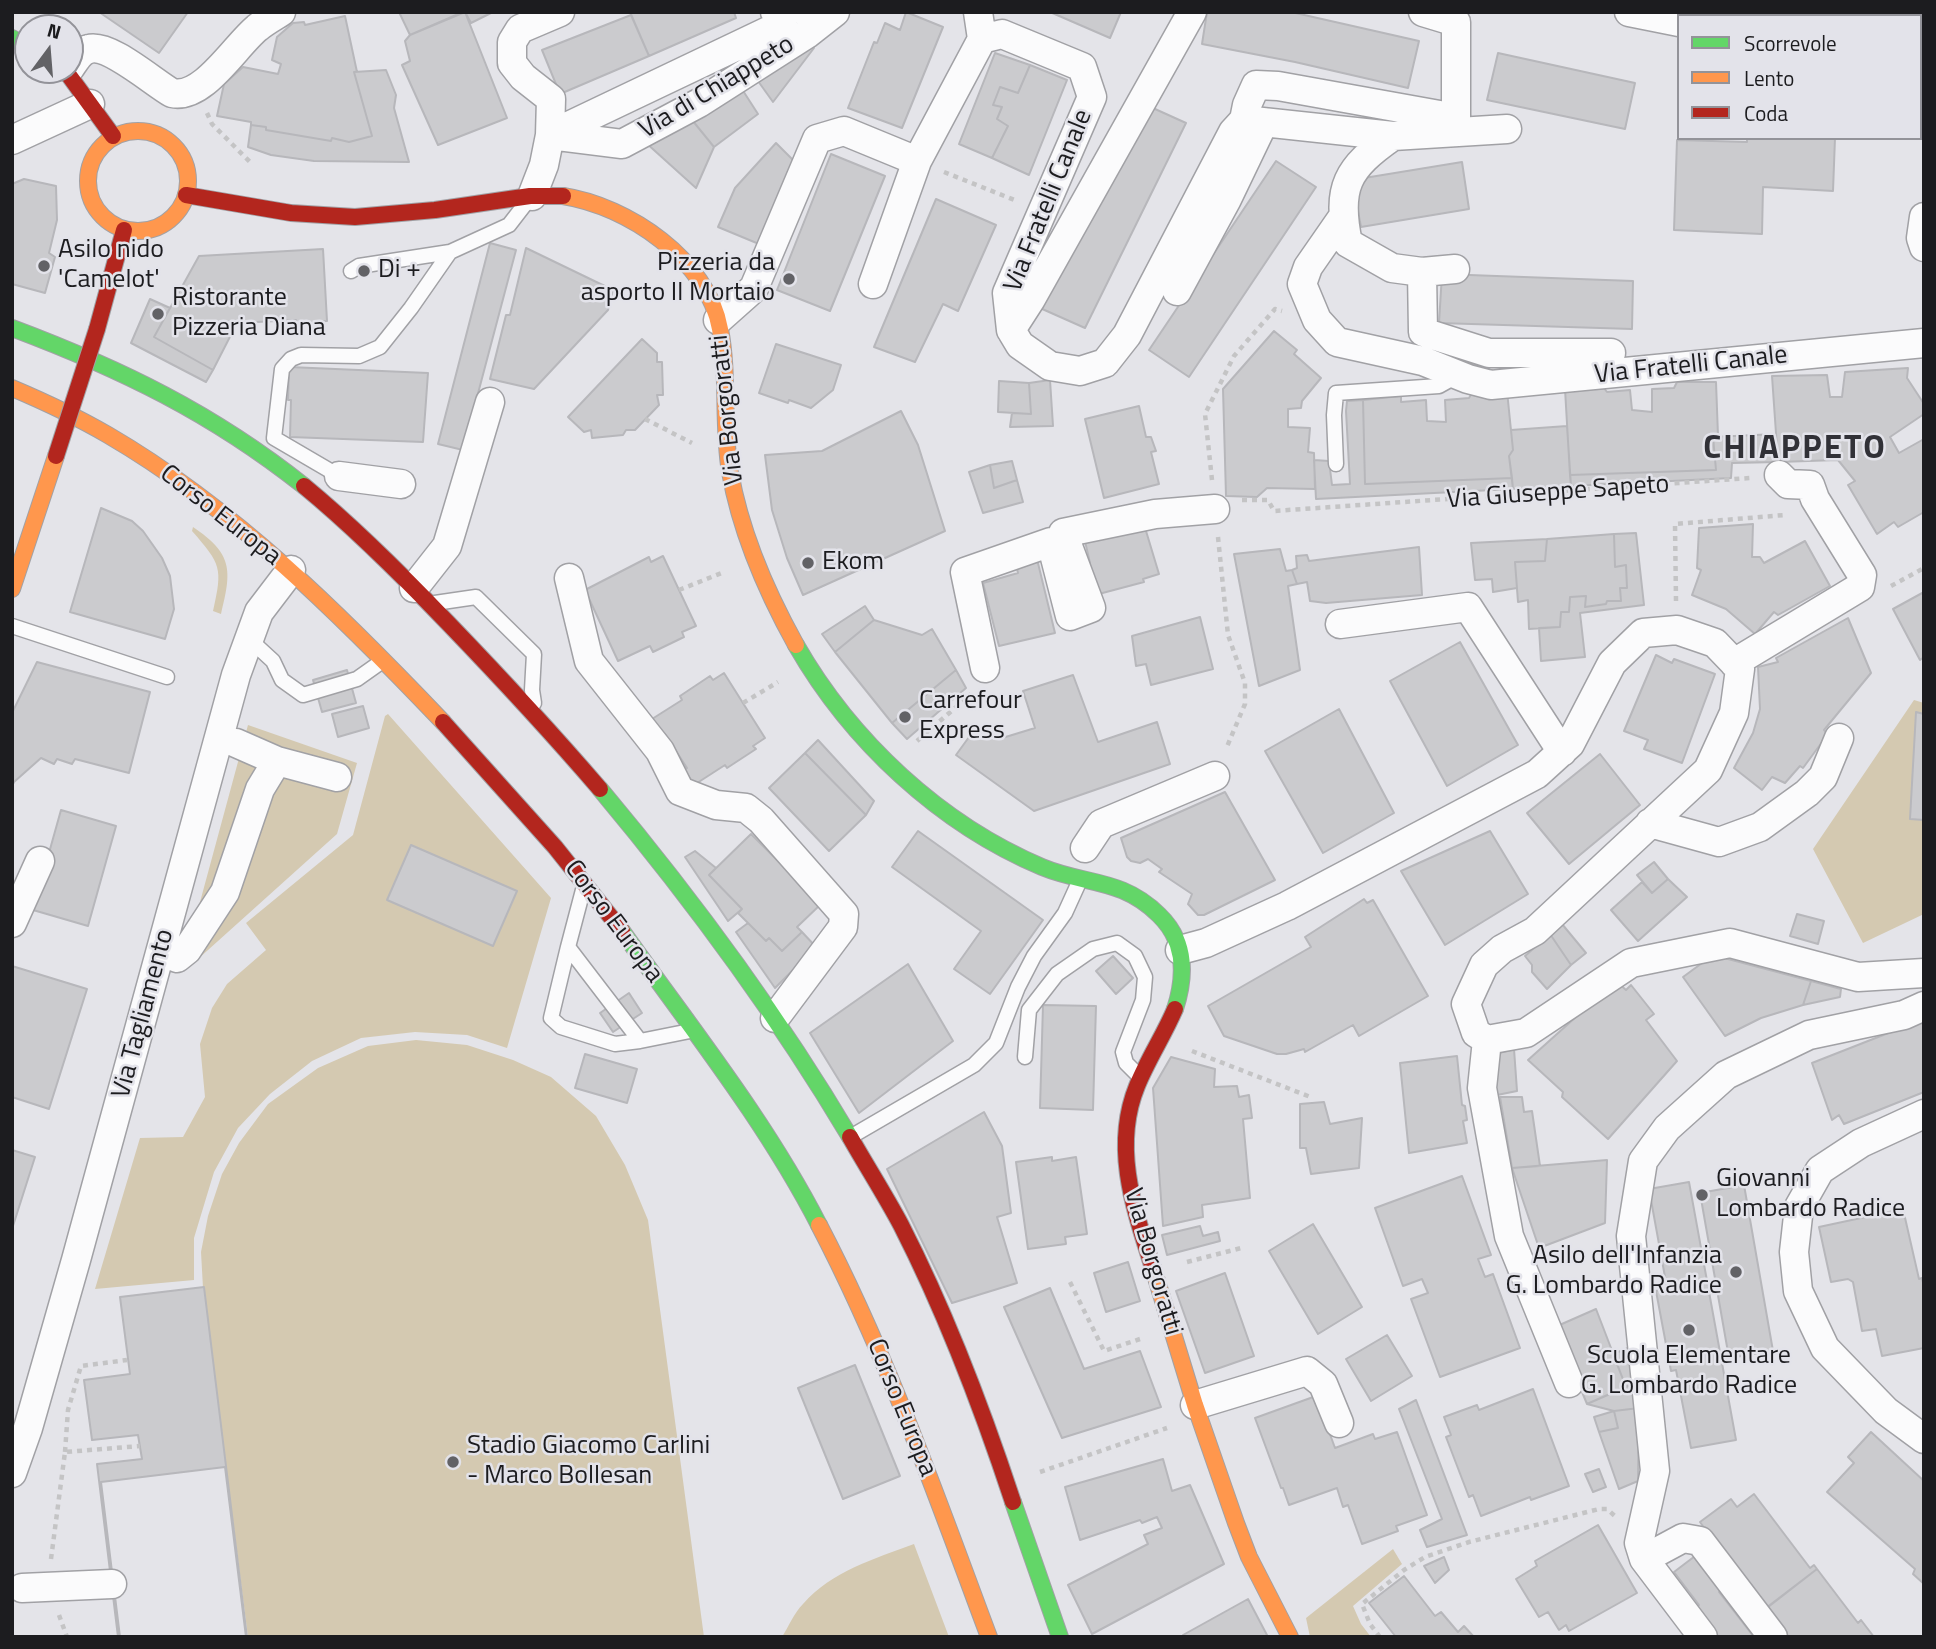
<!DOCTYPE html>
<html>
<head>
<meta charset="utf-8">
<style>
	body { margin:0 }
	#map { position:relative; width:1936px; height:1649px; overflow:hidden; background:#e4e4e9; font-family:"Titillium Web",sans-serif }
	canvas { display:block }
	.frame { position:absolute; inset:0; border:14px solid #1c1c1f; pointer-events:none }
	.legend { position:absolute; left:1677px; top:14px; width:245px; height:126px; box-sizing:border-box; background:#e3e3ea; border:2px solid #939399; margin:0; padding:9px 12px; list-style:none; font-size:21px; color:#1c1c1f }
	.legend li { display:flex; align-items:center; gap:14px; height:35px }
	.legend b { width:35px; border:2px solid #939399 }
	.north { position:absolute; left:14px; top:14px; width:70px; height:70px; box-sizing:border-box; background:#e3e3ea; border:2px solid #939399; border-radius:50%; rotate:16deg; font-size:19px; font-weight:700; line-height:28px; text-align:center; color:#1c1c1f }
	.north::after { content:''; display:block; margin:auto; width:24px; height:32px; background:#626266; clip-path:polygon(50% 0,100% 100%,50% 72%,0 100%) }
</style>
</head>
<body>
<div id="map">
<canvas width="1936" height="1649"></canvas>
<div class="frame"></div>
<ul class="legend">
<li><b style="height:9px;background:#63d668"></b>Scorrevole</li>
<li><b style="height:9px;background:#ff974d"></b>Lento</li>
<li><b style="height:9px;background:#b3261e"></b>Coda</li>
</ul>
<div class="north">N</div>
</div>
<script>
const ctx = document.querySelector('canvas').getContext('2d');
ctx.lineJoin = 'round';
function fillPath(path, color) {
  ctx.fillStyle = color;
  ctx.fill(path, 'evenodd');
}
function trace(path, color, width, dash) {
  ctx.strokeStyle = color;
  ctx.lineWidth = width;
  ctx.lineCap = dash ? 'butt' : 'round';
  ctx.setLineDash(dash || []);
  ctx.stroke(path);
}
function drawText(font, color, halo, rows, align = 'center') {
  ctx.font = font + ' "Titillium Web",sans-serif';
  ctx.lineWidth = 5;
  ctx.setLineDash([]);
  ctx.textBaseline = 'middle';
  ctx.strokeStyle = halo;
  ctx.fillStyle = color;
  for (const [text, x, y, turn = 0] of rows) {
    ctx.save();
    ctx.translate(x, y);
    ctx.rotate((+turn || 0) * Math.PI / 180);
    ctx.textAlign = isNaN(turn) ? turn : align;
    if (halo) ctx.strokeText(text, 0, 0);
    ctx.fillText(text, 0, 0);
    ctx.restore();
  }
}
fillPath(new Path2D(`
	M1807,12H1924V48H1920V16H1804Z
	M193,527C233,554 232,570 221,614L213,611C223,568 221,564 192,531Z
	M1914,700L1924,703V914L1863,943L1813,849Z
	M388,714L551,898L507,1048L467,1035L415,1032L361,1038L312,1061L270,1094L238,1128L214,1172L194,1238V1280L95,1289L140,1138L183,1137L205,1097L200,1044L212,1008L227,984L266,950L246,923L353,835L385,716Z
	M248,725L357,763L337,834L198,959L187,950Z
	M416,1040L467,1045L513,1060L551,1077L596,1116L625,1165L648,1220L704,1637H248L203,1288L201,1252L208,1216L222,1174L239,1143L268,1104L318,1068L368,1046Z
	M914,1544L949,1637H782C789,1626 794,1613 803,1604C832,1571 874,1559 914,1544Z
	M1393,1549L1402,1564L1353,1606L1361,1624L1371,1637H1310L1306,1618Z`), '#d4c9b1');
const building = new Path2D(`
	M99,12H188L159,53Z
	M399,12H463L410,35Z
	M465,12H493L471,23Z
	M465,12L507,118L438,145L402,65L410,61L405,41L410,35Z
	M630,12H734L736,18L649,56Z
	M906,12L943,27L902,128L848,108L874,42L877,43L885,23L900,30Z
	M1050,12H1121L1110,38Z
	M1207,12H1291L1419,41L1408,88L1295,62L1202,44Z
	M631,15L649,56L560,94L542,50Z
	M345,16L357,72H354L372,136L349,142L332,138L331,141L266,130V127L251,125V122L217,116L224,84L243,67L278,74L281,64L272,60L277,37L293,23L304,22L305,25Z
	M808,35L814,48L773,102L753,74Z
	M995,53L1030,65L1018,93L1000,87L993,105L1002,107L997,119L1008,126L992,158L959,144Z
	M1498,53L1635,83L1625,129L1487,100Z
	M1030,65L1067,80L1029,175L992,158L1008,126L997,119L1002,107L993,105L1000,87L1018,93Z
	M386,70L396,95L394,108L409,162L314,161L271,155L248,147L251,125L266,127V130L331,141L332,138L349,142L372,136L354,72Z
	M738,83L758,114L714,147L688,115Z
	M1144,104L1186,123L1085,328L1040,308Z
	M688,115L714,147L696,188L645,142Z
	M1747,138H1835L1833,191L1763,187L1762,234L1674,230L1677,140L1747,142Z
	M776,143L794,161L759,244L718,227L735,188Z
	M831,154L885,176L830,311L777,290Z
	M1276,161L1316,187L1189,377L1149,350Z
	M1462,162L1469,209L1361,227L1352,180Z
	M24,179L56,186L57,220L49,253L55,257L45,293L12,284V184Z
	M936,199L996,225L958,311L943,304L915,362L874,347Z
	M490,243L516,250L463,450L438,444Z
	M526,248L613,290L608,310L534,389L490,379L506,315H510Z
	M323,249L327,321L296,323V320L237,323L213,370L154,337L199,256Z
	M1442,274L1633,281L1632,329L1439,323Z
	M150,299L170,308L154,337L213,370L206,382L131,343Z
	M1274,331L1297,350L1294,354L1321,378L1302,401L1301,408L1288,409V427L1310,428L1308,452L1314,453L1315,489L1267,488L1257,497L1226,496L1223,389Z
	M642,339L657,353V362H662L663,395H657L659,405L635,430H626L623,435L592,438L591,430L584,432L568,417Z
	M776,344L841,365L833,390L811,408L789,400L788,403L759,393Z
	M289,367L428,373L423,442L290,437L291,400H288Z
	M1908,368L1907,378L1924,404V414L1890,437L1899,453L1924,439V512L1898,527L1894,522L1877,534L1848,485L1855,481L1838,460L1778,462L1772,376L1827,375L1830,397H1842L1845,372Z
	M1050,380L1053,426L1010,427L1012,413L1031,414L1029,383Z
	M999,381L1029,383L1031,414L998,412Z
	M1677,382H1716L1718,436L1713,437L1716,470L1570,475L1565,389L1604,388L1607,392L1630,390L1632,410L1652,412V389L1674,388Z
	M1507,391L1513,450L1509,456L1512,478L1365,484L1363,400L1401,396V402L1426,400L1427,421L1446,422L1445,400L1469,398L1472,393Z
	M1363,400L1365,484L1512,478L1513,489L1316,499L1314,460L1329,461L1332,485L1350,484L1346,411L1347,401Z
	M1139,406L1146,437H1151L1156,451L1151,452L1159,484L1104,498L1085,419Z
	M901,411L918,445L945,531L803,595L787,558L772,510L765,455L822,451Z
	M1567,426L1571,486L1513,489L1509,456L1513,450L1511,430Z
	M1776,434L1778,462L1732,463L1731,478L1571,486L1570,475L1716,470L1713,437Z
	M1012,461L1017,480L994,488L990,465Z
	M990,465L994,488L1017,480L1023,502L983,513L969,472Z
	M101,508L132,521L143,531L162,558L170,576L174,609L165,639L70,612Z
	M1143,521L1159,574L1143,579L1144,582L1095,595L1085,563H1090L1084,537Z
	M1753,524L1752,557H1760L1764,563L1805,541L1830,586L1778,615L1774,612L1755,634L1726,609L1692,595L1701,570L1697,568L1699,528Z
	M1636,533L1644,605L1580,613L1585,657L1541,661L1539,628L1560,627L1561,612H1569L1570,597L1586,596L1585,607L1606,604L1607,601H1621L1620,588H1627L1626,565L1615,567L1614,534Z
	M1614,534L1615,567L1626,565L1627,588H1620L1621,601H1607L1606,604L1585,607L1586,596L1570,597L1569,612H1561L1560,627L1529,629L1528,600L1518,602L1515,562L1545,561L1547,539Z
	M1547,539L1545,561L1515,562L1517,588L1493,592L1492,579L1475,580L1471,543Z
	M1419,547L1422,595L1326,603L1310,601L1307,582L1297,584L1292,570L1297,568L1296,556L1307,555L1309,561Z
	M1280,549L1286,571L1292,570L1297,584L1288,586L1300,670L1259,686L1234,554Z
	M1036,555L1055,633L999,646L983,583L1018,573L1015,559Z
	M663,556L696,626L682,632L684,637L653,652L650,646L618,661L585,590L649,557L651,562Z
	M1924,592V657L1920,660L1893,609Z
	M865,606L874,620L835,652L822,634Z
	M1200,617L1213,669L1151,685L1146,664L1136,666L1132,636Z
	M1848,618L1871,673L1824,730L1828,734L1803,768L1800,766L1785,783L1772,777L1762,790L1734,768L1753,733L1760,709L1758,667L1778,662L1776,658Z
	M874,620L922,635L932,629L956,670L892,723L835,652Z
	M1460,642L1518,745L1447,786L1390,681Z
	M1656,655L1672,663L1674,659L1715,674L1682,763L1644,749L1648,740L1624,731Z
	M37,662L150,692L129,773L75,759L72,764L57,759L54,764L41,758L14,782L12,786V713Z
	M347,670L356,703L322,712L313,680Z
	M956,670L966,688L907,739L892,723Z
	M724,673L765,738L753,746L756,749L727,768L725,765L694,785L684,769L687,768L665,734L663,736L652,719L682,700L680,696L710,676L713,680Z
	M1073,675L1098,742L1157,722L1170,764L1034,811L956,755L977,726L999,739L1035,728L1023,691Z
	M363,706L369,728L338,737L332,714Z
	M1339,709L1394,813L1323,853L1265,751Z
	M1916,712L1924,714V820L1910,819Z
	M818,740L874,801L866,815L805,753Z
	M805,753L866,815L829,851L769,788Z
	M1600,754L1640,805L1569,864L1527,813Z
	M1225,792L1275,880L1204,915H1198L1188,904L1192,894L1159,872L1162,869L1148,859L1140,863L1131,861L1127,857L1121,838Z
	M61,810L116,826L88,926L33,910Z
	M918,831L1043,920L990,994L954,969L981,931L892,867Z
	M1490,831L1528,894L1445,945L1401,871Z
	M751,834L821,904L797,927L802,932L782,951L769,938L766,941L738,913L742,909L709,875Z
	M411,845L517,891L493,946L387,900Z
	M695,851L716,868L709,875L742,909L728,921L685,857Z
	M1654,862L1668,879L1652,893L1637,875Z
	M1668,879L1687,897L1638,941L1611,910L1642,882L1652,893Z
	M1364,899L1367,903L1373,900L1428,996L1359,1036L1353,1025L1305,1052L1304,1049L1286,1054H1277L1224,1036L1208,1006L1311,947L1305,937Z
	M1797,914L1824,921L1818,944L1790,936Z
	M748,923L766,941L769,938L782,951L802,932L816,947L775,988L736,932Z
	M1562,924L1586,953L1571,965L1550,934Z
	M1550,934L1571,965L1547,989L1532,972V965L1525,956Z
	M1713,955L1811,981L1803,1005L1761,1018L1725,1036L1683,977Z
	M1113,956L1133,978L1116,994L1096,971Z
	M908,964L953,1041L859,1113L810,1033Z
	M12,966L87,989L49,1109L12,1097Z
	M1616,981L1626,990L1631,985L1654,1014L1646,1020L1677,1061L1608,1139L1562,1097L1563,1092L1528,1060Z
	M1811,981L1841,989L1840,997L1803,1005Z
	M629,993L642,1013L613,1032L600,1013Z
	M1043,1005L1096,1006L1093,1110L1040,1108Z
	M1924,1019V1092L1844,1124L1839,1115L1832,1120L1812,1063Z
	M1514,1049L1517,1091L1497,1095L1492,1055Z
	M585,1054L637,1069L627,1103L575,1088Z
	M1457,1056L1462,1105L1465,1106L1467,1120L1463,1121L1467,1143L1409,1153L1400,1063Z
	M1171,1057L1215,1069L1214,1087L1237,1086L1239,1097L1249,1095L1252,1118L1243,1119L1250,1198L1202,1205L1203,1217L1163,1226L1153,1088Z
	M1500,1097H1522L1524,1112L1532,1111L1540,1166L1512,1168Z
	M1324,1102L1330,1124L1362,1118L1359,1168L1311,1174L1306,1148H1300V1104Z
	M984,1112L1002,1146L1011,1213L997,1217L1017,1283L952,1303L887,1169Z
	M12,1150L35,1157L12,1229Z
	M1052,1157V1161L1076,1157L1087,1234L1065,1237L1066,1244L1028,1249L1016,1162Z
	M1607,1160L1605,1223L1539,1248L1512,1168Z
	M1462,1176L1491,1255L1478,1259L1485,1277L1493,1274L1520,1348L1440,1377L1411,1299L1428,1293L1422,1279L1403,1286L1375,1208Z
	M1689,1182L1736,1440L1691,1448L1676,1370L1671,1371L1656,1291L1667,1288L1649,1189Z
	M1744,1185L1773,1351L1729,1358L1700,1193Z
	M1903,1209L1919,1279L1922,1278L1924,1287V1348L1882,1356L1876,1329L1862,1331L1853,1282L1848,1279L1831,1282L1819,1227Z
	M1313,1224L1362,1307L1318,1334L1269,1251Z
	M1200,1226L1203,1236L1218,1232L1220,1241L1167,1255L1162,1235Z
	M1128,1262L1140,1301L1106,1312L1094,1273Z
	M1225,1273L1254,1356L1205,1373L1176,1291Z
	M204,1287L247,1637H118L97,1464L142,1459L138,1435L92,1440L84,1380L130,1374L120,1297Z
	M1050,1288L1084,1369L1140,1351L1161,1407L1062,1438L1004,1307Z
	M1596,1309L1626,1387L1587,1404L1555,1327Z
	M1387,1335L1412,1376L1371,1401L1346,1359Z
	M1633,1346L1637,1382L1626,1387L1613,1354Z
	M855,1365L900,1476L843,1499L798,1388Z
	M1637,1382L1639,1408L1614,1411L1587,1404Z
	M1533,1389L1569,1486L1531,1500L1530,1497L1481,1516L1473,1495L1469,1497L1446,1437L1451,1435L1444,1417L1477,1405L1479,1410Z
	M1316,1396L1335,1448L1373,1434L1375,1439L1397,1432L1427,1515L1396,1526L1398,1531L1362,1544L1348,1505L1343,1507L1337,1488L1289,1505L1283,1488H1281L1255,1418Z
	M1416,1400L1467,1535L1427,1547L1420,1530L1442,1519L1399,1409Z
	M1639,1408L1638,1481L1619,1489L1599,1432L1618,1428L1614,1411Z
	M1614,1411L1618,1428L1599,1432L1594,1417Z
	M1871,1432L1924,1481V1584L1913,1574L1915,1569L1827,1492L1854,1463L1848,1457Z
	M1163,1459L1172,1491L1190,1485L1224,1564L1092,1634L1068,1585L1148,1544L1144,1535L1162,1528L1157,1517L1142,1523L1140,1520L1080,1540L1065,1487Z
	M225,1467L246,1637H120L101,1482Z
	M1599,1469L1606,1487L1593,1492L1585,1474Z
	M1754,1494L1810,1568L1814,1565L1817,1569L1763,1611L1700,1522L1731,1499L1737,1507Z
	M1598,1525L1637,1593L1569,1631L1566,1625L1559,1630L1548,1612L1539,1617L1516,1579L1537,1566L1535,1561Z
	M1699,1553L1725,1588L1719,1592L1754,1637H1714L1693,1609L1699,1605L1674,1572Z
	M1444,1557L1449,1570L1435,1583L1424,1566Z
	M1817,1569L1858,1623L1861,1620L1874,1637H1788L1766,1608Z
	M1404,1576L1435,1616L1441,1612L1458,1632L1464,1626L1474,1637H1396L1369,1603Z
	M1248,1599L1268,1637H1184L1183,1635Z`);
fillPath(building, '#cbcbce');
trace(building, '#b7b7bb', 2);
const lane = new Path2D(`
	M798,12L805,23L817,16
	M351,271L359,266L450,252
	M1336,464L1334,415L1336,393L1439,386L1457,376
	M338,478L339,476L274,438L282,369L291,359L301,355L359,356L380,347L411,308L450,252L509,225L526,203
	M435,603L476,597L534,654L532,690L534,703
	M12,626L167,677
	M248,638L273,661L282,680L303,695L357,679L381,662
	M583,890L568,947L640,1041L690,1031
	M568,947L551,1018L561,1027L615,1044L640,1041
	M1025,1057L1029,1010L1057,974L1093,949L1117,943L1135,956L1145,977L1143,1000L1123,1052L1126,1063L1139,1076
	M852,1136L974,1065L996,1043L1018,987L1034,956L1065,913L1080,880`);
const street = new Path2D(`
	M560,12L520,29L512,42V63L523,77L551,99L550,135L622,144L699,103L807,34L835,12
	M978,12L982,39
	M1629,12L1679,22
	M1920,55H1924
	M70,68C75,61 80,51 89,49C109,43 154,83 172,93C203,100 235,46 257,28C264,22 273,17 281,12
	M1244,120L1247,105L1256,85L1278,86L1456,118V22L1423,12
	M1393,136C1347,168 1336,187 1348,243L1392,268L1422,272L1455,269
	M12,140L90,104
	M532,196L544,165L550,135L783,24L775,12
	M1924,217L1921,238L1924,247
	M1342,218L1308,267L1302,284L1317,320L1337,342L1423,361L1468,379L1491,385L1924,343
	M1422,272L1423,332L1489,353H1611
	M873,284L917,161
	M1177,291L1227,199L1264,122
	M718,320L754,288L817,139L844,131L917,161L982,39L1002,34L1082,67L1092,97L1007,293L1011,330L1020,345L1050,366L1080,371L1105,363L1127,335L1233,132L1244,120L1393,136L1507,129
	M1011,330L1031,299L1192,12
	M339,476L401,484
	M569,578L589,661L660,751L680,791L716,805L746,808L761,820L844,914L843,927L775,1018
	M414,588L447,546L490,402
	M1340,624L1468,607L1562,752
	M1734,663L1860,587L1862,575L1815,499L1810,485L1788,484L1779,475
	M985,668L965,572L1051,542L1070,616L1091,608L1063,533L1155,514L1215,509
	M236,743L277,761
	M1650,823L1719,842L1760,827L1807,793L1823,777L1839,738
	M1085,848L1101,824L1215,776
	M12,923L40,861
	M1180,950L1206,943L1287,906L1537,774L1570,744L1612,663L1643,633L1677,630L1715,643L1740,669L1734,713L1708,770L1535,931L1502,949L1484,965L1466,1004L1476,1033L1487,1040L1526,1033L1631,963L1730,943L1858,977L1924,973
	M177,958L187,950L225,892L260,789L277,761L337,777
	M1487,1040L1482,1088L1509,1236L1569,1383
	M1924,1114L1861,1143L1820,1170L1799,1207L1794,1252L1798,1291L1825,1348L1886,1411L1924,1439
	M1195,1405L1307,1371L1323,1384L1339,1423
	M12,1473L28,1428L76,1260L236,675L259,612L291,570
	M1644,1559L1683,1538L1700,1541L1773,1637
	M22,1588L112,1584
	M1703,1637L1644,1559L1639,1543L1655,1471L1631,1236L1643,1161L1667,1128L1726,1075L1809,1035L1904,1015L1924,1006`);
const fast = new Path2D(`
	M12,38L28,47
	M12,328C121,369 212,413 304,486
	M796,645C851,741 940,824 1042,867C1085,885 1122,878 1159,915C1186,941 1186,975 1175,1009
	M600,789C692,899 777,1014 850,1137
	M622,931C690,1027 765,1120 819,1225
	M1013,1502L1060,1637`);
const slow = new Path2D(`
	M88 181a50 50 0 1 1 100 0a50 50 0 1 1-100 0Z
	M563,196C628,206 708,260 720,329C729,376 722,425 730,472C741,534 766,591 796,645
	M12,388C45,402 77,417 108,435C235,509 342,616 443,722
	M12,589L56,456
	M819,1225C888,1357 937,1498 989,1637
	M1153,1268L1195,1405L1236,1523L1249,1557L1290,1637`);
const jam = new Path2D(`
	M65,70L113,136
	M186,195L291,213L355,217L435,210L530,196H563
	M97,329L124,230
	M304,486C355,528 402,575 448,623C500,677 551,732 600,789
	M443,722L555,847L622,931
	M850,1137C867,1167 885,1195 901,1225C946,1313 982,1408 1013,1502
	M1153,1268C1134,1209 1112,1147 1137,1086C1148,1059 1164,1035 1175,1009`);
trace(lane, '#a1a1a5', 17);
trace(street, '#a1a1a5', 31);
trace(fast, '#a1a1a5', 18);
trace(slow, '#a1a1a5', 18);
trace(jam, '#a1a1a5', 18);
trace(new Path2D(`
	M207,113L212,124L250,162
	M944,172L1017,201
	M645,419L692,443
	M1212,480L1205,414L1234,356L1275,309L1282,311
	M1242,500H1268L1274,511L1750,478
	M1218,537L1228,635L1245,683V704L1226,749
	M1891,586L1924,568
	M679,590L724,572
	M1676,601L1675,524L1785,515
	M743,703L778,682
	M917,741L971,694
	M1192,1051L1313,1098
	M1187,1262L1245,1247
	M1070,1282L1104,1351L1140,1339
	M65,1452L68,1410L81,1366L127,1360
	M1040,1472L1167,1428
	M51,1559L65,1452L140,1446
	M59,1615L67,1637
	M1380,1637L1370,1624L1362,1604L1404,1570L1425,1557L1469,1542L1599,1509H1607L1616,1517`), '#c4c4c5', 4.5, [5, 5]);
trace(lane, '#fbfbfc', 14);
trace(street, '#fbfbfc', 28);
trace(fast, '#63d668', 16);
trace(slow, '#ff974d', 16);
trace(jam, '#b3261e', 16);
const jamBridge = new Path2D(`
	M56,456L97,329`);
trace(jamBridge, '#a1a1a5', 18, []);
trace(jamBridge, '#b3261e', 16);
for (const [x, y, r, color] of [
	[44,266,7,"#626266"],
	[364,271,7,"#626266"],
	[789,279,7,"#626266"],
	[158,314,7,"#626266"],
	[808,563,7,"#626266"],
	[905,717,7,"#626266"],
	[1702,1195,7,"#626266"],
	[1736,1272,7,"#626266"],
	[1689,1330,7,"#626266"],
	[453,1462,7,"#626266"]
]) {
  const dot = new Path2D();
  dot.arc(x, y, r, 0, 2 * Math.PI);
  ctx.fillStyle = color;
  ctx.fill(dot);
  trace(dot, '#e3e3ea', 2.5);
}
drawText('26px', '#1c1c1f', '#e3e3ea', [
	["Via di Chiappeto",717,88,-31],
	["Via Fratelli Canale",1049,201,-68],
	["Via Fratelli Canale",1691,366,-6],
	["Via Borgoratti",728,410,-96],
	["Via Giuseppe Sapeto",1558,493,-4],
	["Corso Europa",220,516,38],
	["Corso Europa",613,922,53],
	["Via Tagliamento",144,1014,-75],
	["Via Borgoratti",1152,1262,74],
	["Corso Europa",901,1408,68]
]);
drawText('26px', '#1c1c1f', '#e3e3ea', [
	["Asilo nido",58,251],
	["'Camelot'",58,281],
	["Pizzeria da",775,264,"right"],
	["asporto Il Mortaio",775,294,"right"],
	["Di +",378,271],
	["Ristorante",172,299],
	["Pizzeria Diana",172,329],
	["Ekom",822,563],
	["Carrefour",919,702],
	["Express",919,732],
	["Giovanni",1716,1180],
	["Lombardo Radice",1716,1210],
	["Asilo dell'Infanzia",1722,1257,"right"],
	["G. Lombardo Radice",1722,1287,"right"],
	["Scuola Elementare",1689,1357,"center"],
	["G. Lombardo Radice",1689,1387,"center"],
	["Stadio Giacomo Carlini",467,1447],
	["- Marco Bollesan",467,1477]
], 'left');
ctx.letterSpacing = '2px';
drawText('bold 33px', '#313137', '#e3e3ea', [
	["CHIAPPETO",1795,450]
]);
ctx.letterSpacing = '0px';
</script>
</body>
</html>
